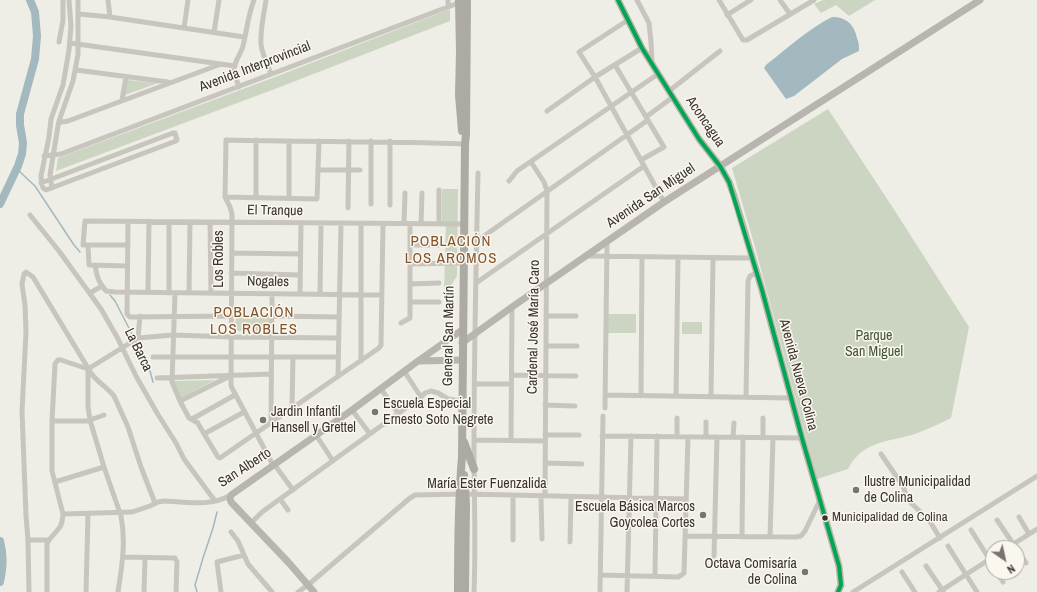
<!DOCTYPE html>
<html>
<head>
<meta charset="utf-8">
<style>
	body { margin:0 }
	#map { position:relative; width:1037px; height:592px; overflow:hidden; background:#eeede6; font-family:"Archivo Narrow",sans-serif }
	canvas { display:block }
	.north { position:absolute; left:985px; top:540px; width:40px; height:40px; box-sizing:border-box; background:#faf7ef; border:1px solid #ada9a1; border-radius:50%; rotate:146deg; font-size:11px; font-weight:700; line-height:16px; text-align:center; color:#3a332c }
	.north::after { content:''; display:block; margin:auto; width:14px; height:18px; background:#79746d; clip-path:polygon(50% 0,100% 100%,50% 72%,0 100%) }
</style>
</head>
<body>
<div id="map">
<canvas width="1037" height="592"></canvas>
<div class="north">N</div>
</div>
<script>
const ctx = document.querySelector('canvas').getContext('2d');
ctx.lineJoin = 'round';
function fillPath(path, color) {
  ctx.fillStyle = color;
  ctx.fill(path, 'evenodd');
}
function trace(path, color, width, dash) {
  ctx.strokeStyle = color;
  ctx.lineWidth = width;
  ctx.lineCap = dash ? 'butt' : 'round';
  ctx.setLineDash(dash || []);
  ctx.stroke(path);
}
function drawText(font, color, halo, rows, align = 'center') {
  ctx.font = font + ' "Archivo Narrow",sans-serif';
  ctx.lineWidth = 3;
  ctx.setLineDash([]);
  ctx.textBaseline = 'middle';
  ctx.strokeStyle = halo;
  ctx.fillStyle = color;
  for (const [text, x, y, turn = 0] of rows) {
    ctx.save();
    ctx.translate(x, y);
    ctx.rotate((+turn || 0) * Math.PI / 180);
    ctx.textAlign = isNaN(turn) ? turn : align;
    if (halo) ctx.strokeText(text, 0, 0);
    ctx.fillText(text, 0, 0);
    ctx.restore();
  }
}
fillPath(new Path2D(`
	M823,0H875L849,16L836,5L821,13L814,4Z
	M450,9V21L280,87L56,171L58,158L275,77Z
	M127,80L158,83L125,95Z
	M828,109L895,211L969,327L951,418C941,423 930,428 920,432C892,443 864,438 848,469L817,479L755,247L732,168Z
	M442,189H458L457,276L444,296L446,223L442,222Z
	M606,314H636V333H606Z
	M236,315H270V332L235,331Z
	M682,322H702V334H682Z
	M215,380L181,398L173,381Z`), '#ccd5c1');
fillPath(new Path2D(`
	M832,17C846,17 854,24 857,38C859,43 859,46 859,51L842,59L794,96L786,99L764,68L767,64C788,48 808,29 832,17Z`), '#a3b8bf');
trace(new Path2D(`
	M18,166L20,172L35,186L74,245L80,252
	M110,295L115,301L133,336
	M136,343L148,364L153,382
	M197,592L195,585L203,558L213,528L217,512`), '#a3b8bf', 1.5);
trace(new Path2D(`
	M0,204L18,166L22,154L23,143L20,125V114L35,59L37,36L35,12L30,0
	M0,541C4,556 3,567 0,582`), '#a3b8bf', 8);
trace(new Path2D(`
	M108,0L110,17
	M266,0C264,14 260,30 261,44C262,54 267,64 271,74
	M637,0L649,23L651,42L652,62
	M719,0L743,40H747L814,0
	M780,0L790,14
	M448,6V0
	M79,14L110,17L244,37
	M727,15L751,0
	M628,20L579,52L595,77L664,202
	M184,28L188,0
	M214,32L219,0
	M59,42L63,20V0
	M70,43L235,66
	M615,65L664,147L641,160
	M76,70L168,82
	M239,87C237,81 234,75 234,69C235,60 241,54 243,46C247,30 248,15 254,0
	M669,91L720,51
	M122,100L126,77
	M547,111L595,77L642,48
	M646,117L673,97
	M59,121L62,122L68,121L221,64
	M256,140V198
	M390,141V205
	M44,156L61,154L461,2
	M531,162L544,182L547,191L545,496
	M318,170H360
	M509,181L517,171L658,74
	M41,183L173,133H175L177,140L176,141L46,190L43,188C42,184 41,181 41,176L49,137L51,119L63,85L69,50L71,26L69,0
	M52,188L50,175L57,132L59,121L73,81L78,54V0
	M439,190V224
	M225,197L317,199L319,141
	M289,198V141
	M371,204V141
	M348,208L349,141
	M30,215L59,251L101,309L117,337L136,376L157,413L176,443L184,459L215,501
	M128,221L127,314L130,317L231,316
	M210,222L211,293
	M404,224L405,193
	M421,224L422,193
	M477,241L648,120
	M88,245L89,265L127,266
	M128,245H83L85,221L463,224
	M410,245H439
	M232,253L300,254
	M587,256L752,258
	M410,264L463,263
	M95,265C97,277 98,281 106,291L115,292L382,295
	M231,273L300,275
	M476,283L644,166
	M410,284L439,283
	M148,292L149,221
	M90,293L102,286
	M169,293V222
	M175,293L172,382L180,401L189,418L198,423L200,427L218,457L220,458L379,348L381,345L383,224
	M189,293L190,222
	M300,294L301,223
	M320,294L321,223
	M410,302H439
	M272,316L339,317
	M546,316H576
	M401,323L410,318V224
	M138,338L140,316
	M546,346H577
	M153,357H338
	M361,361V223
	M88,369L138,338L173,335L231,337L339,338
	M88,370V407L90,420L104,467L121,516C126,542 122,566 118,592
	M512,375L576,376
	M338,376L341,223
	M157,378L271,374
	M475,384H511
	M381,389L398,413
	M605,395L791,398
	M641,396L642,257
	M676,396L678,257
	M421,397L425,393L431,391L438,393L448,399L462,401
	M711,397L713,258
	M746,397L748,281L750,276L756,273
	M180,401L228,377
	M545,405L575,406
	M292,408L293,357
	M605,408L607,242
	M352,410L370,434
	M677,418V436
	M763,418V437
	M192,419L235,395
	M52,421H87L104,415
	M271,423L272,294
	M204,434L244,412
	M316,435L333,461
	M545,435H579
	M602,436L802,438
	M706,437V422
	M733,437L734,423
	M474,440L545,441
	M511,440L512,307
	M881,454L903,486L907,498L911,503L929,520L940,538
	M545,463L582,464
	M274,464L293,490
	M273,465L232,388L231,385L232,214L230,207L225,197L226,140C306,142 385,141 465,144
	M55,482L104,467
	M541,496L542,539
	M280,499L288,510
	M63,514L132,512L150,506L158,502L164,501C186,502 210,507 231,495
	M1019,517L1029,534
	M997,520L1016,548
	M251,523L262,512L421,397L404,371
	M971,530L993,565
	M231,532L238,541L248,564L272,592
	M686,536L796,537L801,536L805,531L820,500
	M742,537L743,437
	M770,537L773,438
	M28,540H49
	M513,540V496
	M570,542L571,497
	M948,546L977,592
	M1007,548L1037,529
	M1017,550L1026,563
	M714,556L717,437
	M124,557L175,558L177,562L176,592
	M926,566L943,591
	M902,572L915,592
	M997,572L1003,582
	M601,575L678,577L683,574L684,573L688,437
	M655,576L657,436
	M29,592L28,540L26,516L22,411L26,332L25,305L22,284L24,274L26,272L33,277L91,373C97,382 107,387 114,396L128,427L141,467L155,503
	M47,592V543L49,540L60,527L62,522L63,514L52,471V421L55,364L58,360H61L88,369
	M86,592L88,514
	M144,592L145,558
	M221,592L217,562L244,555
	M298,592L308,585L410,498L415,495L466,494L686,499
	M474,592C476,543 474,495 474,446C474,355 476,264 478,173
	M600,592L603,416
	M627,592L631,436
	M853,592L1037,476
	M939,592L993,557`), '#c8c5bf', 5);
trace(new Path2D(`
	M618,0L642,48L699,139L720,166L729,182L734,196L762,290L802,438L839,566L841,585L838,592
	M462,343L512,307L664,202L980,0
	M419,361L462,360
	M314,592L289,563L231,502L230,499L231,495L352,410L418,361L462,330`), '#b8b5af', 7);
trace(new Path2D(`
	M459,0L460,52L459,95L462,131
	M464,442L474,469
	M464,475L466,505L465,592
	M458,592C458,547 458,502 462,457L465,144L466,134L467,0`), '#adaaa4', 8);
trace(new Path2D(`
	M618,0L642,48L699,139L720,166L729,182L762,290L802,438L839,566L841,585L838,592`), '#00a651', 4);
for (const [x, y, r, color] of [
	[375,412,4,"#79746d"],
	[263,420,4,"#79746d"],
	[856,490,4,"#79746d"],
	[703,515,4,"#79746d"],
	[825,518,3.5,"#3a332c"],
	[805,572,4,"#79746d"]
]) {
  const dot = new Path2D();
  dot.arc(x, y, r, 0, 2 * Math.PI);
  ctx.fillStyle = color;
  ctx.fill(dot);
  trace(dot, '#faf7ef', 1.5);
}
drawText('13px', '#3a332c', '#faf7ef', [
	["Municipalidad de Colina",832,518]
], 'left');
drawText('14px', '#3a332c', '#faf7ef', [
	["Avenida Interprovincial",255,67,-21],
	["Aconcagua",705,122,56],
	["Avenida San Miguel",651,196,-34],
	["El Tranque",275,211,1],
	["Los Robles",219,259,-90],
	["Nogales",268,282,1],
	["Cardenal José María Caro",534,327,-89],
	["General San Martín",449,336,-89],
	["La Barca",138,350,64],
	["Avenida Nueva Colina",798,375,75],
	["San Alberto",245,468,-33],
	["María Ester Fuenzalida",487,484]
]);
drawText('14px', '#415632', '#faf7ef', [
	["Parque",874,336],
	["San Miguel",874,352]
]);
drawText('14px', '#3a332c', '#faf7ef', [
	["Escuela Especial",383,404],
	["Ernesto Soto Negrete",383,420],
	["Jardin Infantil",271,412],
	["Hansell y Grettel",271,428],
	["Ilustre Municipalidad",864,482],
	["de Colina",864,498],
	["Escuela Básica Marcos",695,507,"right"],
	["Goycolea Cortes",695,523,"right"],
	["Octava Comisaría",797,564,"right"],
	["de Colina",797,580,"right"]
], 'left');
ctx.letterSpacing = '1px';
drawText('15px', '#83542b', '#faf7ef', [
	["POBLACIÓN",451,242],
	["LOS AROMOS",451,259],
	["POBLACIÓN",254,313],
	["LOS ROBLES",254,330]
]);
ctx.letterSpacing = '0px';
</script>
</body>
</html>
